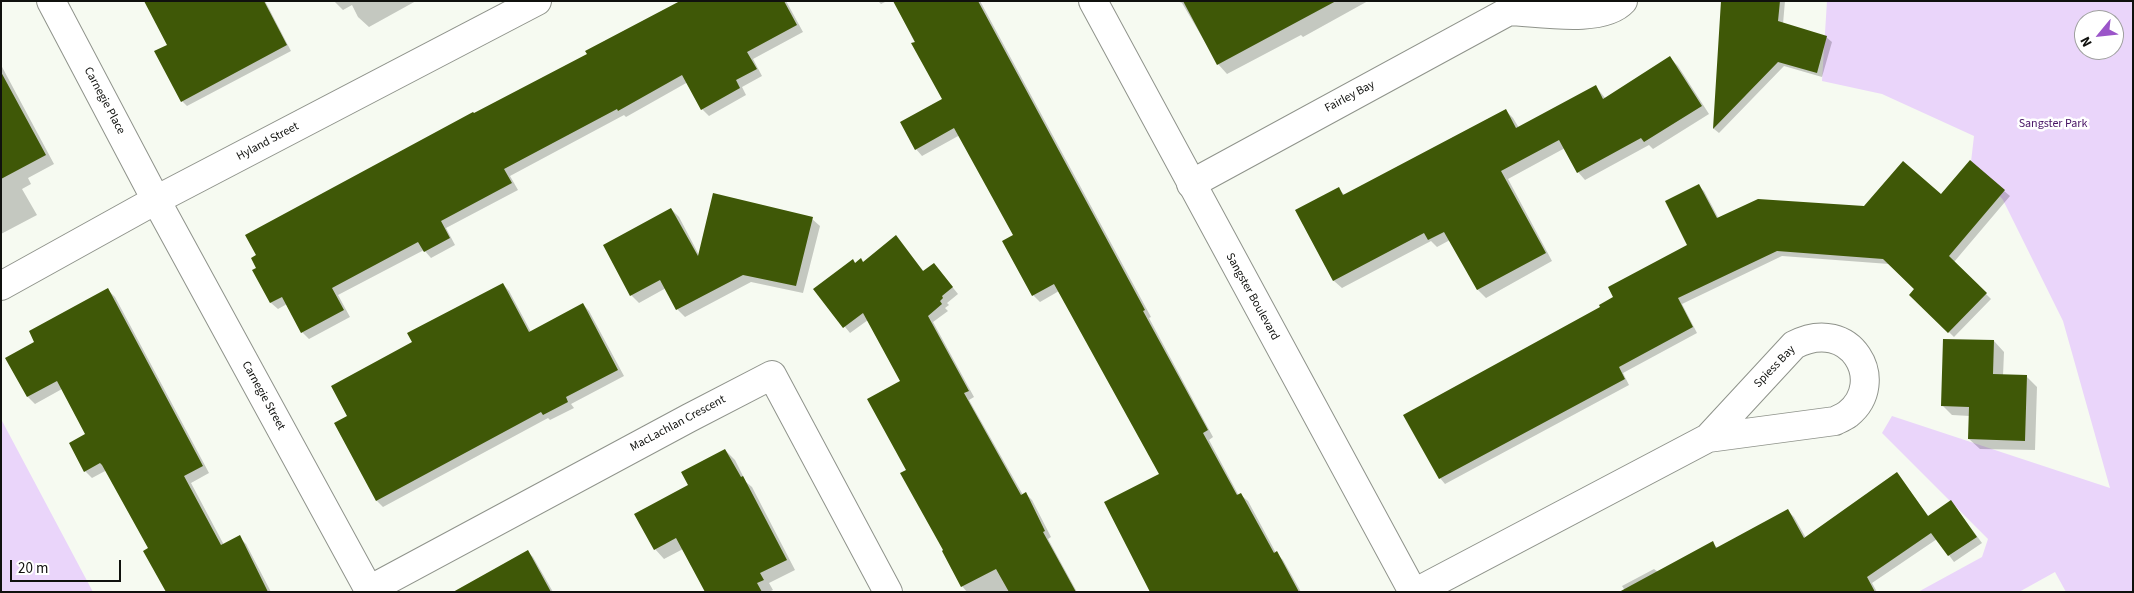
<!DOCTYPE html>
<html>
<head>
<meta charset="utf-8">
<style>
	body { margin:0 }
	#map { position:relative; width:2134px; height:593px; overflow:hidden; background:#f6faf1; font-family:"Source Sans 3",sans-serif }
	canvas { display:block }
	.frame { position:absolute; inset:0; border:2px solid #10110e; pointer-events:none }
	.north { position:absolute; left:2074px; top:10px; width:50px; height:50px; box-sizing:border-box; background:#fff; border:1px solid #9fa09f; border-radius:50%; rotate:242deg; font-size:14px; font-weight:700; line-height:20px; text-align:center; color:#10110e }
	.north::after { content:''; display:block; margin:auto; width:18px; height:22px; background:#9b55c9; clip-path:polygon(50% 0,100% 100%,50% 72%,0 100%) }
	.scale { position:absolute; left:10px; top:560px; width:111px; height:22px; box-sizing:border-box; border:2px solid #10110e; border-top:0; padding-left:6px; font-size:15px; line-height:18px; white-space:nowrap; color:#10110e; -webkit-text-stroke:4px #fff; paint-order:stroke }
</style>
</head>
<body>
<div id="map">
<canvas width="2134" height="593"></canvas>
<div class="frame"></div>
<div class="north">N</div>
<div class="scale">20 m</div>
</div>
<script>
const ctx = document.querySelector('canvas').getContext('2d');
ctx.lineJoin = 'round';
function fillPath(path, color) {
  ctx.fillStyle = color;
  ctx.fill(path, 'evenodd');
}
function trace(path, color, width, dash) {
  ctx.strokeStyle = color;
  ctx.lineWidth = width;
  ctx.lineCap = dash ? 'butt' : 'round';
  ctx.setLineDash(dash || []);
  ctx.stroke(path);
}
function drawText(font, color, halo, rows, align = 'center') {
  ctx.font = font + ' "Source Sans 3",sans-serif';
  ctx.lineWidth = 5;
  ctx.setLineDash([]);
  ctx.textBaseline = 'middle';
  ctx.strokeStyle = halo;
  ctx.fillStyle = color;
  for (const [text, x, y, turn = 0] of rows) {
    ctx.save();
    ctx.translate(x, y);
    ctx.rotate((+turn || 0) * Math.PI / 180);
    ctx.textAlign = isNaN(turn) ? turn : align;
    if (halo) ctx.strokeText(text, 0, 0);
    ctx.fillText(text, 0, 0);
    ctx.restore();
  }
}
fillPath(new Path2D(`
	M1827,1H2133V592H2066L2055,572L2019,592H1918L1982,557L1988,539L1882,433L1892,416L2110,488L2063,321L2003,200L1971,162L1974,136L1882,94L1822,81ZM2084,20H2114V50H2084Z
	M1,419L93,592H1Z`), '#ead5fa');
fillPath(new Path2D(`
	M250,1H265L291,51L187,106L182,101Z
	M334,1H416L369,27L358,17L352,5L343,10Z
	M684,1H786L803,32L753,59L762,76L742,87L746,95L709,116L702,109L688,82L626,117L624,115L510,176L518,190L446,228L455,245L431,258L424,250L338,295L350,317L309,339L302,332L287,304L278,309L271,303L254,271L474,114L589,55Z
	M878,1H887L881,4Z
	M894,1H980L1151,317L1149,318L1213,437L1209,440L1239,496L1241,495L1248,501L1276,553L1283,560L1301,592H1152L1161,474L1059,291L1040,302L1033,295L1014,236L960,135L922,156L916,149L943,99Z
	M1177,1H1368L1303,37L1301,35L1227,74L1218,64L1182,3Z
	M1722,1H1785L1783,24L1826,37L1832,42L1822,77L1784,66L1719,133L1714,129Z
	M1670,58L1678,66L1709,114L1653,149L1649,145L1585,180L1578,172L1565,148L1508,179L1552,261L1486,298L1478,290L1450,240L1437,247L1431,241L1342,288L1334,281L1297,211L1338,189L1345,195L1505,110L1513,118L1519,128L1596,87L1606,99Z
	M1,65L54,164L28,178L31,184L22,189L37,215L1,234Z
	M1970,162L2010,196L1954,262L1991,299L1954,337L1911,295L1915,290L1889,264L1782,256L1682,304L1697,333L1623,373L1629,385L1445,484L1440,478L1601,307L1689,245L1699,186L1704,191L1719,219L1865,207L1941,196Z
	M671,209L679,217L699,255L812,219L820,226L803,293L751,282L685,317L677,309L666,288L639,303L631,295Z
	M896,237L924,272L934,264L958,294L947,303L949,305L945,308L948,311L933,322L974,397L969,400L1023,495L1026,494L1032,500L1051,537L1048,539L1077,592H967L962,586L943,551L945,550L907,470L901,382L868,320L850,333L815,290L852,260L856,264L863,263Z
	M503,284L509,291L531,332L583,304L589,311L624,376L571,404L574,408L550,420L548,418L383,507L377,501L335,424L349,416L413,343Z
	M108,290L115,297L209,473L191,483L224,545L239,537L246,544L271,592H167L150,549L107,470L92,478L85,471L87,435L62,389L35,404L28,397L7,358L36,342Z
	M1994,341L2004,352L2003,376H2026L2037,387L2035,450L1980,449L1969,439L1970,416L1952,415L1942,405Z
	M725,450L735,460L746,482L752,487L795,570L769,583L773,590L769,592H706L683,549L664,559L655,549L689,485Z
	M1897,474L1929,517L1951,501L1982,543L1954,562L1937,539L1872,583L1877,592H1626L1622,586L1654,569L1658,572L1712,543L1718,548L1788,511L1794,517L1806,538Z
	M528,552L533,557L553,592H456Z`), '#0003');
fillPath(new Path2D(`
	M144,1H264L287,45L181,102L154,51L167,45Z
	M680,1H784L797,25L747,52L757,69L736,80L740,88L701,110L682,75L618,111L617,109L504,169L512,183L441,221L450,238L424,252L418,242L332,288L344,310L301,333L282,297L270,303L252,270L256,268L251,258L256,255L245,235L473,112L474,113L587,54L585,51Z
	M893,1H978L1145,310L1143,311L1208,430L1203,433L1237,495L1241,493L1274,553L1277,551L1299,592H1150L1104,502L1159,474L1054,284L1032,296L1002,241L1013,235L954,128L915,150L900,122L942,99L911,43L915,42Z
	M1183,1H1336L1217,65Z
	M1721,1H1780L1778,21L1827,36L1817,73L1778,62L1713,129Z
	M1670,56L1702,106L1644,142L1641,138L1577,173L1559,140L1501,171L1546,253L1477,290L1444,232L1428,240L1424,233L1333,281L1295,210L1339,187L1343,195L1506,109L1516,128L1596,85L1603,99Z
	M1,72L46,155L1,179Z
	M1970,160L2005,190L1949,256L1987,293L1948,333L1909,295L1914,289L1883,259L1777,251L1678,298L1693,327L1619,367L1625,379L1439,479L1403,415L1600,307L1599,305L1613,297L1608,287L1687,245L1665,201L1699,184L1717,218L1758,199L1864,206L1903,161L1941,194Z
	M713,193L813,217L796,286L743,275L676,310L660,280L630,296L603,245L671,208L698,256Z
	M896,235L923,271L934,263L953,287L942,296L943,298L940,301L942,304L928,316L969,391L964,393L1021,495L1026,492L1045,531L1043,532L1076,592H1009L996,569L961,587L942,551L943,550L900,473L906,470L867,399L900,381L863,313L843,328L813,289L853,259L855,263L861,258L863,262Z
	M503,283L529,332L583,303L618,370L566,397L568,402L543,415L541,412L376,501L334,423L347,416L331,386L412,342L407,333Z
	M108,288L203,466L184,476L221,545L240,535L268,592H166L143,551L148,548L102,465L100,463L84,472L69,443L85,434L57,381L27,397L5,358L34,342L29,331Z
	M1943,339L1994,340L1993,374L2027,375L2025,441L1968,439L1969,407L1941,406Z
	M725,449L741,477L743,476L787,560L760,573L764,580L757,583L762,592H705L676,538L654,550L634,514L688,485L681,472Z
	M1897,472L1928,516L1951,500L1977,537L1948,556L1931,533L1867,577L1875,592H1619L1713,541L1716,548L1788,509L1804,538Z
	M528,550L551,592H453Z`), '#3f5807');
const minor = new Path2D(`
	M51,1L156,200L370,592
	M1509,11C1538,12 1602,24 1623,1
	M1191,184L1509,11L1515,1
	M1,286L156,200L537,1
	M369,590L689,418L772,375L888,592
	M1416,592L1708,438L1794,345C1851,315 1888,382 1848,414C1844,417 1839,419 1835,421L1708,438`);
const tertiary = new Path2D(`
	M1093,1L1413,592`);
trace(minor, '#8f938b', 30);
trace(tertiary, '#8f938b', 30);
trace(minor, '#fff', 28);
trace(tertiary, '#fff', 28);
drawText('12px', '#10110e', '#fff', [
	["Fairley Bay",1350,97,-28],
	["Carnegie Place",104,101,62],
	["Hyland Street",268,142,-28],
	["Sangster Boulevard",1252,297,61],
	["Spiess Bay",1775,367,-46],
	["Carnegie Street",263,396,61],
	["MacLachlan Crescent",678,424,-28]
]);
drawText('12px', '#471364', '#fff', [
	["Sangster Park",2053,124]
]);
</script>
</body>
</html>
